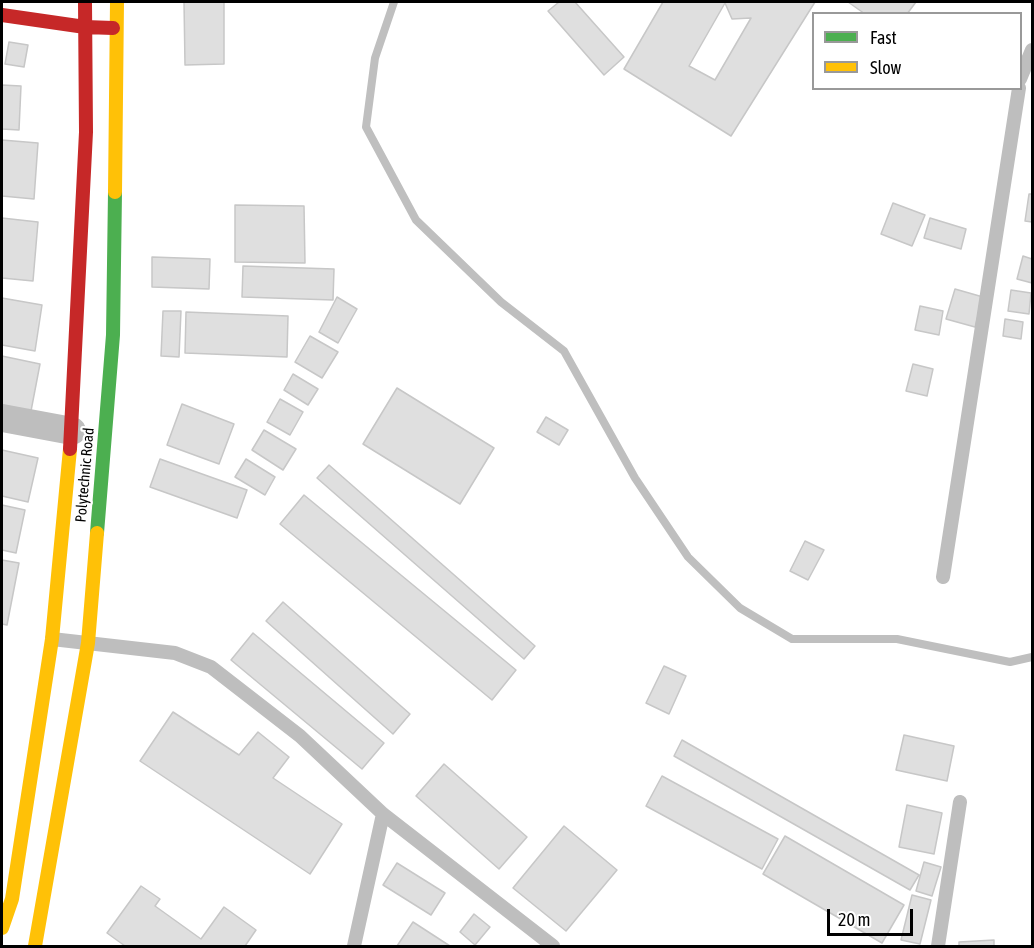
<!DOCTYPE html>
<html>
<head>
<meta charset="utf-8">
<style>
	body { margin:0 }
	#map { position:relative; width:1034px; height:948px; overflow:hidden; background:#fff; font-family:"Asap Condensed",sans-serif }
	canvas { display:block }
	.frame { position:absolute; inset:0; border:3px solid #000; pointer-events:none }
	.legend { position:absolute; left:812px; top:12px; width:210px; height:78px; box-sizing:border-box; background:#fff; border:2px solid #999; margin:0; padding:8px 10px; list-style:none; font-size:18px; color:#000 }
	.legend li { display:flex; align-items:center; gap:12px; height:30px }
	.legend b { width:30px; border:2px solid #999 }
	.scale { position:absolute; left:827px; top:909px; width:86px; height:27px; box-sizing:border-box; border:3px solid #000; border-top:0; padding-left:8px; font-size:18px; line-height:21px; white-space:nowrap; color:#000; -webkit-text-stroke:4px #fff; paint-order:stroke }
</style>
</head>
<body>
<div id="map">
<canvas width="1034" height="948"></canvas>
<div class="frame"></div>
<ul class="legend">
<li><b style="height:8px;background:#4caf50"></b>Fast</li>
<li><b style="height:8px;background:#ffc107"></b>Slow</li>
</ul>
<div class="scale">20 m</div>
</div>
<script>
const ctx = document.querySelector('canvas').getContext('2d');
ctx.lineJoin = 'round';
function trace(path, color, width, dash) {
  ctx.strokeStyle = color;
  ctx.lineWidth = width;
  ctx.lineCap = dash ? 'butt' : 'round';
  ctx.setLineDash(dash || []);
  ctx.stroke(path);
}
function fillPath(path, color) {
  ctx.fillStyle = color;
  ctx.fill(path, 'evenodd');
}
function drawText(font, color, halo, rows, align = 'center') {
  ctx.font = font + ' "Asap Condensed",sans-serif';
  ctx.lineWidth = 4.5;
  ctx.setLineDash([]);
  ctx.textBaseline = 'middle';
  ctx.strokeStyle = halo;
  ctx.fillStyle = color;
  for (const [text, x, y, turn = 0] of rows) {
    ctx.save();
    ctx.translate(x, y);
    ctx.rotate((+turn || 0) * Math.PI / 180);
    ctx.textAlign = isNaN(turn) ? turn : align;
    if (halo) ctx.strokeText(text, 0, 0);
    ctx.fillText(text, 0, 0);
    ctx.restore();
  }
}
trace(new Path2D(`
	M394,2L375,58L366,127L416,220L501,302L564,351L635,478L688,557L740,608L792,639H897L1010,662L1032,657`), '#bfbfbf', 8);
const building = new Path2D(`
	M184,2H224V64L185,65Z
	M559,2H575L624,57L604,75L548,11Z
	M663,2H815L731,136L624,69ZM725,3L732,19L751,18L715,80L689,66Z
	M848,2H916L907,14H865Z
	M9,42L28,45L24,67L5,64Z
	M2,85L21,86L19,130L2,129Z
	M2,140L38,143L34,199L2,196Z
	M1029,194H1032V222L1025,221Z
	M893,203L925,215L912,246L881,234Z
	M235,205L304,206L305,263L235,262Z
	M2,218L38,222L33,281L2,278Z
	M930,218L966,229L961,249L924,238Z
	M1023,256L1032,259V283L1017,279Z
	M152,257L210,259L209,289L152,287Z
	M243,266L334,269L333,300L242,297Z
	M955,289L983,297L975,327L946,319Z
	M1011,290L1031,293L1029,314L1008,311Z
	M337,297L357,309L338,343L319,332Z
	M2,298L42,305L35,351L2,345Z
	M920,306L943,311L939,335L915,330Z
	M163,311H181L179,357L161,356Z
	M186,312L288,316L287,357L185,353Z
	M1005,319L1023,322L1021,339L1003,336Z
	M310,336L338,352L322,378L295,362Z
	M2,356L40,364L31,411L2,405Z
	M913,364L933,369L927,396L906,391Z
	M293,374L318,389L308,405L284,390Z
	M397,388L494,448L460,504L363,444Z
	M280,399L303,412L290,435L267,422Z
	M182,404L234,424L219,464L167,445Z
	M546,417L568,430L559,445L537,432Z
	M264,430L296,449L283,470L252,450Z
	M2,450L38,458L28,502L2,496Z
	M160,459L247,490L237,518L150,487Z
	M246,459L275,477L265,495L235,477Z
	M329,465L535,646L524,659L317,478Z
	M304,495L516,670L492,700L280,524Z
	M2,505L25,510L16,553L2,550Z
	M805,541L824,550L808,580L790,571Z
	M2,560L19,563L7,625L2,624Z
	M283,602L410,714L393,734L266,621Z
	M253,633L384,743L362,769L231,660Z
	M664,666L686,676L669,714L646,703Z
	M173,712L239,755L258,732L289,757L273,778L342,824L310,874L140,761Z
	M904,735L954,746L947,781L896,770Z
	M682,740L919,875L910,890L674,756Z
	M444,764L527,837L499,869L416,796Z
	M662,776L778,839L762,869L646,806Z
	M907,805L942,813L934,854L899,847Z
	M564,826L617,870L566,931L513,888Z
	M785,836L904,905L882,943L763,874Z
	M924,862L941,867L932,896L916,891Z
	M397,863L445,893L431,915L383,885Z
	M141,886L160,899L155,906L201,939L224,907L256,930L245,946H125L107,933Z
	M912,895L931,900L920,944L901,940Z
	M474,914L490,927L475,945L460,932Z
	M413,922L450,946H397Z
	M994,940V946H959V942Z`);
fillPath(building, '#dfdfdf');
trace(building, '#c7c7c7', 1.5);
trace(new Path2D(`
	M1020,79L1032,50
	M943,577L1019,88
	M52,639L175,653L211,667L300,736L383,814L553,946
	M354,946L383,814
	M938,946L960,802`), '#bebebe', 14);
trace(new Path2D(`
	M2,418L72,431`), '#bebebe', 28);
trace(new Path2D(`
	M97,533L113,335L115,192`), '#4caf50', 14);
trace(new Path2D(`
	M115,192L117,2
	M2,928L12,899L52,639L70,449
	M35,946L88,643L97,533`), '#ffc107', 14);
trace(new Path2D(`
	M2,15L85,27L113,28
	M70,449L86,132L85,2`), '#c62828', 14);
drawText('15px', '#000', '#fff', [
	["Polytechnic Road",85,475,-85]
]);
</script>
</body>
</html>
